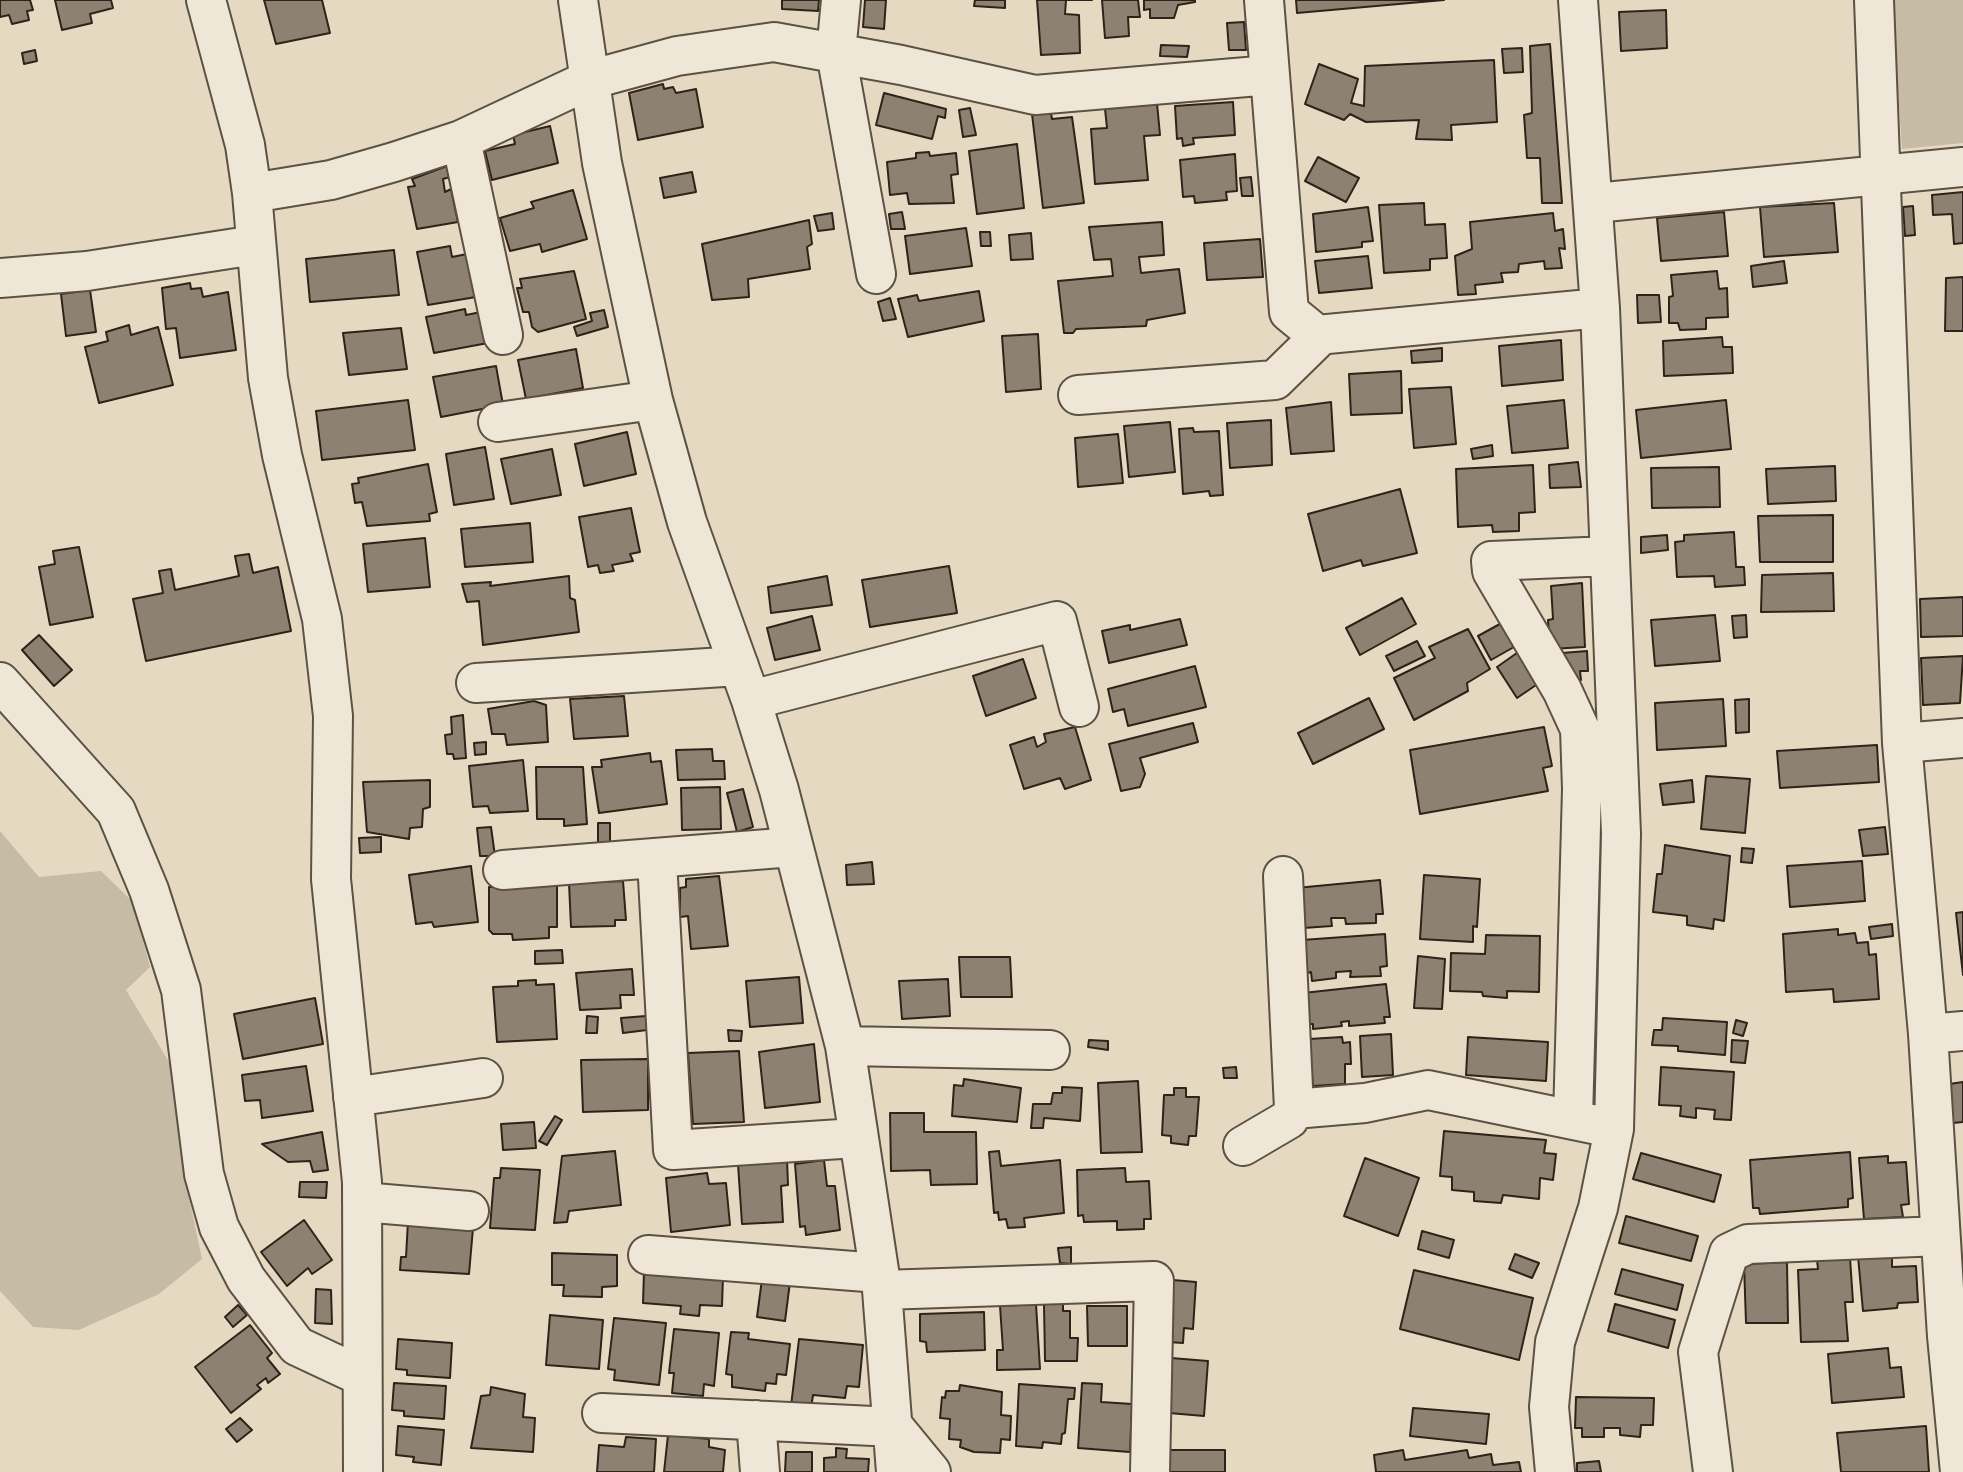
<!DOCTYPE html>
<html>
<head>
<meta charset="utf-8">
<style>
	body { margin:0 }
	canvas { display:block; background:#e5dac1 }
</style>
</head>
<body>
<canvas width="1963" height="1472"></canvas>
<script>
const ctx = document.querySelector('canvas').getContext('2d');
ctx.lineJoin = 'round';
function fillPath(path, color) {
  ctx.fillStyle = color;
  ctx.fill(path, 'evenodd');
}
function trace(path, color, width, dash) {
  ctx.strokeStyle = color;
  ctx.lineWidth = width;
  ctx.lineCap = dash ? 'butt' : 'round';
  ctx.setLineDash(dash || []);
  ctx.stroke(path);
}
fillPath(new Path2D(`
	M1892,0H1963V143L1902,149Z
	M0,831L39,877L101,871L133,902L150,967L126,990L178,1077L185,1178L202,1259L159,1294L79,1330L33,1327L0,1291Z`), '#c6bba5');
const building = new Path2D(`
	M0,0H30L33,10L27,11L29,20L12,24L9,15L0,17Z
	M55,0H111L113,8L90,14L92,23L62,30Z
	M264,0H322L330,33L276,44Z
	M782,0H819L818,11L782,9Z
	M865,0H886L884,29L863,27Z
	M975,0H1005V8L974,6Z
	M1037,0H1092H1066L1065,14L1079,15L1080,53L1041,55Z
	M1102,0H1138L1140,17H1128L1129,36L1105,38Z
	M1144,0H1195V2L1178,5L1174,18H1150V9L1144,10Z
	M1296,0H1444L1297,13Z
	M1666,10L1667,48L1621,51L1619,12Z
	M1244,22L1246,50H1229L1227,23Z
	M1550,44L1562,203H1542L1540,158H1527L1524,115L1532,113L1530,46Z
	M1161,45L1189,46L1187,57L1160,56Z
	M1522,48L1523,72L1504,73L1502,49Z
	M35,50L37,61L24,64L22,53Z
	M1494,60L1497,122L1451,125L1452,140L1416,139L1419,120L1366,122L1350,114L1344,120L1305,104L1319,64L1358,79L1351,103L1364,106L1365,66Z
	M663,84L664,89L673,87L676,93L696,89L703,127L638,140L629,93Z
	M884,93L946,109L945,118L938,116L932,139L876,125Z
	M1233,102L1235,135L1193,138L1194,144L1183,146L1182,138L1177,139L1175,106Z
	M1157,103L1160,135L1144,136L1148,180L1095,184L1091,129L1107,128L1105,109Z
	M970,108L976,135L963,137L959,110Z
	M1051,113L1052,119L1072,117L1084,203L1043,208L1032,114Z
	M550,126L558,163L492,180L485,151L515,144L513,135Z
	M1017,144L1024,208L977,214L969,151Z
	M929,152L930,156L956,153L958,174L951,175L954,203L909,204L907,193L890,195L887,162L916,158V153Z
	M1235,154L1237,191L1226,192L1227,200L1195,203L1194,196L1183,197L1180,160Z
	M1318,157L1359,178L1346,202L1305,181Z
	M447,166L450,177L443,179L445,192L451,189L458,222L417,229L408,187L415,186L412,179Z
	M692,172L696,192L664,198L660,178Z
	M1251,177L1253,196H1242L1240,178Z
	M573,190L587,239L542,252L540,244L510,251L500,218L534,208L531,202Z
	M1963,192V243L1954,244L1952,214L1933,215L1932,195Z
	M1424,203L1425,225L1445,224L1447,258L1430,259V270L1384,273L1379,205Z
	M1834,203L1838,252L1764,257L1760,207Z
	M1913,206L1915,235L1905,236L1903,207Z
	M1368,207L1373,241L1362,242V247L1316,252L1313,214Z
	M902,212L905,229H891L889,214Z
	M1724,212L1728,256L1661,261L1657,218Z
	M832,213L834,229L818,231L814,216Z
	M1553,213L1555,231L1563,229L1565,249L1559,248L1562,268L1545,269L1544,261L1519,264L1518,272L1501,273L1503,282L1475,285L1476,294L1458,295L1455,256L1472,249L1470,222Z
	M809,220L812,244L807,247L810,269L748,279L749,297L712,300L702,244Z
	M1162,222L1164,255L1139,257L1141,273L1179,269L1185,313L1147,320L1146,326L1076,329L1073,333H1064L1058,281L1113,276L1111,259L1094,260L1089,227Z
	M966,228L972,266L910,274L905,236Z
	M980,232H990L991,246H981Z
	M1031,233L1033,259L1011,260L1009,235Z
	M1260,239L1263,277L1207,280L1204,243Z
	M450,246L452,257L467,254L476,297L428,305L417,252Z
	M394,250L399,295L310,302L306,259Z
	M1368,256L1372,288L1319,293L1315,261Z
	M1784,261L1787,283L1753,287L1751,266Z
	M574,271L586,319L538,332L532,327L529,312H523L517,288H522L520,279Z
	M1717,271L1719,289L1727,288L1728,317L1706,318V329L1680,330L1678,323H1669V297L1673,296L1671,275Z
	M1963,277V331H1945L1946,278Z
	M190,283L191,289L201,288L203,297L228,292L236,350L180,358L176,328L166,329L162,288Z
	M90,290L96,332L66,336L61,294Z
	M979,291L984,321L908,337L898,299L917,295L919,301Z
	M1637,295H1659L1661,322L1638,323Z
	M890,298L896,319L883,321L878,302Z
	M465,309L466,315L481,312L488,343L434,353L426,317Z
	M604,310L608,327L577,336L574,327L592,321L590,313Z
	M129,325L131,335L158,327L173,385L99,403L85,347L108,341L106,332Z
	M401,328L407,369L349,375L343,333Z
	M1038,334L1041,389L1006,392L1002,336Z
	M1722,337L1723,347H1732L1733,373L1664,376L1663,341Z
	M1561,340L1563,380L1502,386L1499,346Z
	M1442,348V361L1412,363L1411,351Z
	M576,349L583,388L526,399L518,360Z
	M496,366L503,405L441,417L433,377Z
	M1401,371L1402,413L1351,415L1349,374Z
	M1451,387L1456,444L1414,448L1409,389Z
	M408,400L415,450L322,460L316,411Z
	M1564,400L1568,448L1512,453L1507,406Z
	M1726,400L1731,449L1641,458L1636,410Z
	M1331,402L1334,451L1291,454L1286,408Z
	M1271,420L1272,465L1230,468L1227,423Z
	M1170,422L1175,472L1129,477L1124,426Z
	M1193,428L1194,432L1219,431L1223,495L1210,496L1209,491L1183,494L1179,429Z
	M627,432L636,474L584,486L575,444Z
	M1118,434L1123,483L1078,487L1075,438Z
	M1492,445L1493,456L1473,459L1471,449Z
	M485,447L494,499L454,505L446,454Z
	M552,449L561,495L511,504L501,459Z
	M1578,462L1581,487L1550,488L1549,465Z
	M428,464L437,512L429,514L430,521L367,526L362,502L355,503L352,484L359,483L358,478Z
	M1533,465L1535,512L1519,513V531L1493,532L1492,525L1458,527L1456,469Z
	M1835,466L1836,501L1768,504L1766,469Z
	M1719,467L1720,507L1652,508L1651,468Z
	M1400,489L1417,553L1363,566L1361,560L1323,571L1308,514Z
	M631,508L640,552L630,554L633,561L612,565L614,571L600,573L598,565L588,567L579,517Z
	M1833,515V562H1760L1758,516Z
	M530,523L533,562L465,567L461,529Z
	M1734,532L1736,567H1744L1745,585L1715,587L1714,576L1677,577L1675,542L1684,541V535Z
	M1667,535L1668,550L1641,553V537Z
	M425,538L430,587L368,592L363,544Z
	M79,547L93,617L50,625L39,567L55,564L53,551Z
	M249,554L253,573L278,567L291,631L146,661L133,599L163,593L159,571L171,569L175,590L239,576L235,556Z
	M949,566L957,613L870,627L862,580Z
	M1833,573L1834,611L1761,612L1762,575Z
	M569,576L570,598L575,600L579,632L483,645L479,601L467,602L462,584L491,582L490,586Z
	M827,576L832,605L771,613L768,587Z
	M1582,583L1585,647L1550,649L1548,620L1553,619L1551,586Z
	M1963,597V636L1921,637L1920,599Z
	M1402,598L1416,624L1360,655L1346,628Z
	M1715,615L1720,661L1655,666L1651,620Z
	M1746,615L1747,637L1734,638L1732,616Z
	M812,616L820,650L775,660L767,628Z
	M1180,619L1187,645L1109,663L1102,631L1130,625V630Z
	M1509,619L1521,643L1491,660L1478,636Z
	M1468,629L1490,669L1467,683L1468,691L1414,720L1394,678L1435,658L1429,647Z
	M39,635L72,670L54,686L22,650Z
	M1417,641L1425,656L1394,671L1386,656Z
	M1524,648L1545,679L1517,698L1497,667Z
	M1587,651L1588,671H1580L1581,680L1570,679L1562,653Z
	M1963,656L1960,703L1923,705L1921,658Z
	M1023,659L1036,698L986,716L973,676Z
	M1195,666L1206,707L1128,726L1124,709L1113,712L1108,689Z
	M624,696L628,736L574,739L570,699Z
	M1369,698L1384,729L1313,764L1298,733Z
	M1723,699L1726,746L1657,750L1655,703Z
	M1749,699V732L1736,733L1735,700Z
	M534,701L546,705L548,742L507,745L505,734H492L488,709Z
	M463,715L466,758L454,759L453,754H447L445,735L452,734L451,717Z
	M1193,723L1198,742L1140,758L1145,774L1140,787L1121,791L1109,744Z
	M1075,727L1091,780L1065,789L1060,778L1024,789L1010,745L1034,737L1037,747L1046,742L1044,734Z
	M1544,727L1552,766L1543,768L1548,791L1420,814L1410,750Z
	M486,742V754L475,755L474,743Z
	M1877,745L1879,782L1780,788L1777,751Z
	M712,749L713,761H724L725,779L678,780L676,750Z
	M650,753L651,762L661,761L667,804L599,813L592,767H602L601,760Z
	M523,760L528,811L490,813L488,806L473,807L469,766Z
	M536,767H583L587,824L564,826V819H537Z
	M1706,776L1750,779L1745,833L1701,829Z
	M430,780V807L423,809L422,827L410,828L409,839L367,832L363,782Z
	M1692,780L1694,802L1663,805L1660,784Z
	M720,787L721,829L682,830L681,788Z
	M743,789L753,827L737,832L727,793Z
	M598,823H610V843H598Z
	M491,827L495,856H480L477,828Z
	M1885,827L1888,854L1863,856L1859,830Z
	M381,837V852L360,853L359,838Z
	M1665,845L1730,856L1724,921L1714,919L1713,929L1687,925V916L1653,912L1657,874H1662Z
	M1742,848L1754,849L1752,863L1741,862Z
	M1862,861L1865,901L1790,907L1787,866Z
	M872,862L874,884L847,885L846,865Z
	M471,866L478,922L434,927L432,922L416,924L409,875Z
	M1424,875L1480,879L1477,927L1473,926V942L1420,939Z
	M719,876L728,946L691,949L688,916L680,917V888L686,887V879Z
	M539,880H557V927H549V938L513,940L512,934H493L489,930V887H539Z
	M1380,880L1383,914H1376V923L1346,924L1345,918H1331L1332,926L1303,928L1296,888Z
	M623,881L626,920H615V926L571,927L569,883Z
	M1963,912V975L1956,913Z
	M1892,924L1893,936L1871,939L1869,927Z
	M1838,929V935L1855,933L1857,943L1868,942L1869,955L1876,954L1879,999L1834,1002L1833,989L1786,992L1783,934Z
	M1385,934L1387,966L1380,967L1381,976L1350,977L1351,971L1336,972V978L1312,981L1311,972L1304,974L1302,940Z
	M1486,935L1540,936L1539,992L1507,991V998L1483,996L1482,992L1450,991L1451,953L1485,954Z
	M562,950L563,963L535,964V951Z
	M1418,956L1445,959L1442,1009L1414,1008Z
	M959,957H1010L1012,997H961Z
	M632,969L634,995H620L621,1008L580,1010L576,973Z
	M799,977L803,1023L750,1027L746,981Z
	M948,979L950,1016L902,1019L899,981Z
	M536,980V985L554,984L557,1039L497,1042L493,987L518,986V981Z
	M1386,984L1390,1017H1384L1385,1023L1349,1026V1021L1341,1022L1342,1026L1313,1029V1024H1305L1303,993Z
	M315,998L323,1044L243,1059L234,1014Z
	M587,1016L598,1017L597,1033H586Z
	M646,1016L647,1030L623,1033L621,1018Z
	M1663,1018L1727,1022L1725,1055L1678,1051V1046L1652,1045L1654,1030H1662Z
	M1736,1020L1747,1023L1743,1036L1733,1033Z
	M728,1030L742,1031L741,1041H729Z
	M1391,1034L1393,1075L1362,1077L1360,1036Z
	M1342,1037L1343,1043L1350,1042L1351,1064H1345V1084L1313,1086L1309,1039Z
	M1468,1037L1548,1042L1546,1081L1466,1075Z
	M1089,1040L1108,1041V1050L1088,1047Z
	M1732,1040L1748,1041L1745,1063L1731,1062Z
	M814,1044L820,1102L765,1108L759,1052Z
	M739,1051L744,1122L693,1124L688,1053Z
	M648,1059V1110L583,1112L581,1060Z
	M306,1066L313,1111L262,1118L260,1100L245,1101L242,1075Z
	M1236,1067L1237,1078H1224L1223,1068Z
	M1661,1067L1734,1072L1731,1120L1714,1119L1715,1110L1696,1108V1118L1680,1116L1681,1106L1659,1105Z
	M964,1079L1021,1088L1017,1122L952,1116L954,1085L963,1086Z
	M1138,1081L1142,1152L1101,1153L1098,1083Z
	M1963,1082V1122L1953,1123L1949,1084Z
	M1062,1087L1082,1088L1080,1121L1044,1118L1043,1128H1031L1033,1104H1051L1053,1093H1062Z
	M1174,1088H1186V1097H1199L1196,1136H1189L1188,1145L1171,1143V1136L1162,1135L1164,1095H1174Z
	M890,1113H924V1132H976L977,1184L931,1185L930,1170L891,1171Z
	M555,1116L562,1120L547,1145L539,1141Z
	M534,1122L536,1148L503,1150L501,1124Z
	M1444,1131L1546,1140L1544,1153L1556,1154L1553,1180L1540,1178L1539,1199L1503,1195L1501,1203L1474,1201V1192L1452,1190V1177L1440,1176Z
	M322,1132L328,1170L313,1172L310,1161L288,1162L262,1144Z
	M615,1151L621,1205L569,1211L567,1222L554,1223L562,1156Z
	M999,1151L1001,1166L1060,1160L1064,1213L1024,1218L1025,1227L1008,1228L1006,1219L999,1220L998,1212L994,1213L989,1152Z
	M1850,1152L1853,1198L1848,1199V1207L1760,1214L1759,1208H1753L1750,1160Z
	M1641,1153L1721,1175L1714,1202L1633,1179Z
	M1888,1156V1163L1906,1162L1909,1204L1901,1205L1903,1217L1864,1219L1859,1158Z
	M1365,1158L1419,1178L1398,1236L1344,1216Z
	M787,1160L788,1185L781,1186L783,1222L742,1224L738,1164Z
	M824,1160L827,1186H835L840,1230L806,1235L805,1226L800,1227L795,1164Z
	M501,1168L540,1170L535,1230L490,1228L494,1178H500Z
	M1125,1168L1126,1182L1149,1181L1151,1219H1144V1229L1117,1230V1221L1084,1222L1083,1215L1078,1216L1077,1170Z
	M707,1173L709,1184L726,1183L730,1225L671,1232L666,1178Z
	M300,1182H327L326,1198L299,1197Z
	M1626,1216L1698,1236L1691,1261L1619,1243Z
	M304,1220L332,1260L312,1274L308,1268L287,1286L261,1252Z
	M408,1221L473,1228L469,1274L400,1270L401,1257H406Z
	M1422,1231L1454,1240L1449,1258L1418,1249Z
	M1071,1247V1264L1060,1263L1058,1248Z
	M552,1253L617,1255V1286L602,1287V1297L563,1296L564,1285H552Z
	M1515,1254L1539,1263L1532,1278L1509,1269Z
	M1892,1255V1267L1916,1266L1918,1302L1898,1303L1897,1308L1863,1311L1858,1256Z
	M1850,1258L1853,1302H1845L1848,1341L1801,1342L1798,1270L1818,1269L1817,1260Z
	M1787,1262L1788,1323H1746L1744,1264Z
	M1622,1269L1683,1285L1677,1310L1615,1294Z
	M1414,1270L1533,1298L1519,1360L1400,1329Z
	M644,1271L723,1276L722,1306L700,1305L699,1316L680,1314L681,1306L643,1303Z
	M762,1279L790,1282L785,1321L757,1317Z
	M1173,1280L1196,1282L1193,1329L1184,1328L1183,1343L1168,1342Z
	M316,1289L331,1290L332,1324L315,1323Z
	M1036,1304L1040,1369L997,1370V1350H1003L1000,1306Z
	M1044,1304H1063V1311H1070V1338H1078L1077,1361H1045Z
	M1615,1304L1675,1320L1668,1348L1608,1331Z
	M238,1305L247,1315L233,1327L225,1317Z
	M1087,1306H1127V1346H1088Z
	M984,1312L985,1350L927,1352L926,1342L920,1341V1314Z
	M550,1315L603,1320L599,1369L546,1365Z
	M614,1318L666,1323L659,1385L614,1380L615,1370L608,1369Z
	M250,1325L272,1353L267,1358L280,1374L268,1383L266,1378L257,1385L261,1389L231,1413L195,1367Z
	M674,1329L719,1333L714,1386L704,1384L703,1396L672,1393L674,1373H669Z
	M731,1332L749,1333L748,1339L790,1344L786,1375L777,1374L776,1384L766,1383L765,1391L732,1387V1375L726,1374Z
	M398,1339L452,1343L450,1378L407,1375V1370L396,1369Z
	M799,1339L863,1345L859,1387L847,1386L845,1398L813,1395L811,1409L791,1406Z
	M1888,1348L1890,1368L1901,1367L1904,1397L1832,1403L1828,1354Z
	M1171,1358L1208,1361L1204,1416L1169,1413Z
	M394,1383L446,1386L444,1419L404,1416V1411L392,1410Z
	M1082,1383L1102,1384L1101,1402L1132,1404L1130,1452L1078,1448Z
	M1019,1384L1075,1388L1074,1399H1068L1065,1433L1062,1434L1061,1444L1043,1442L1042,1448L1016,1446Z
	M960,1385L1002,1392L1001,1415L1011,1416L1010,1440L1001,1439L1000,1453L974,1452L960,1447L961,1440L949,1439L950,1419L940,1418L942,1397L945,1398L946,1391H959Z
	M491,1387L525,1394L523,1417L535,1418L533,1452L471,1448L481,1396L490,1395Z
	M1576,1397L1654,1398L1653,1425H1641L1640,1437L1620,1435V1428H1604V1437H1582V1428H1575Z
	M1413,1408L1489,1414L1486,1444L1410,1436Z
	M240,1418L252,1430L237,1442L226,1429Z
	M398,1426L444,1430L441,1465L413,1462L414,1457L396,1455Z
	M1926,1426L1929,1472H1841L1837,1433Z
	M668,1435L709,1439V1447L725,1450L723,1472H664Z
	M626,1437L656,1439L654,1472H597L599,1445L624,1447Z
	M836,1448L847,1449L846,1458L869,1459L868,1472H824V1458L836,1457Z
	M1168,1450H1225V1472H1168Z
	M1403,1450L1405,1460L1467,1450L1469,1458L1491,1454L1493,1465L1519,1462L1521,1472H1376L1374,1455Z
	M786,1452H812V1472H785Z
	M1599,1461L1601,1472H1577V1463Z`);
fillPath(building, '#8d8271');
trace(building, '#2e231a', 2);
const minor = new Path2D(`
	M206,0L245,145L252,193L268,378L282,455L322,619L333,716L331,879L362,1182L363,1472
	M578,0L602,163L653,400L687,522L751,700L779,790L845,1046L882,1290L896,1472
	M841,0L836,53L876,274
	M1264,0L1289,312L1317,335L1600,308
	M1874,0L1902,743L1928,1034L1947,1336L1960,1472
	M461,140L503,335
	M252,193L331,180L394,162L461,140L589,80L677,56L774,42L901,65L1035,95L1270,75
	M1595,203L1963,167
	M0,278L87,271L255,245
	M1078,395L1275,380L1322,334
	M498,422L653,400
	M0,682L116,811L149,890L181,990L204,1174L219,1227L246,1279L297,1346L361,1376
	M476,683L739,666
	M751,700L1057,621L1079,707
	M1902,743L1963,738
	M657,860L673,1150L856,1138
	M503,870L793,847
	M1283,876L1294,1109L1365,1103L1428,1090L1597,1125
	M1928,1034L1963,1031
	M845,1046L1050,1050
	M353,1097L483,1078
	M1573,1119L1582,789L1580,729L1562,690L1492,571L1491,561L1609,556
	M1243,1146L1289,1119L1294,1109
	M362,1202L469,1211
	M648,1255L879,1273
	M882,1290L1154,1281L1150,1472
	M602,1413L894,1427L931,1472
	M756,1420L760,1472
	M1555,1472L1549,1407L1555,1342L1598,1208L1614,1129L1621,834L1600,308L1578,0
	M1713,1472L1698,1352L1729,1253L1748,1244L1940,1236`);
trace(minor, '#5c5144', 42);
trace(minor, '#eee7d7', 38);
</script>
</body>
</html>
